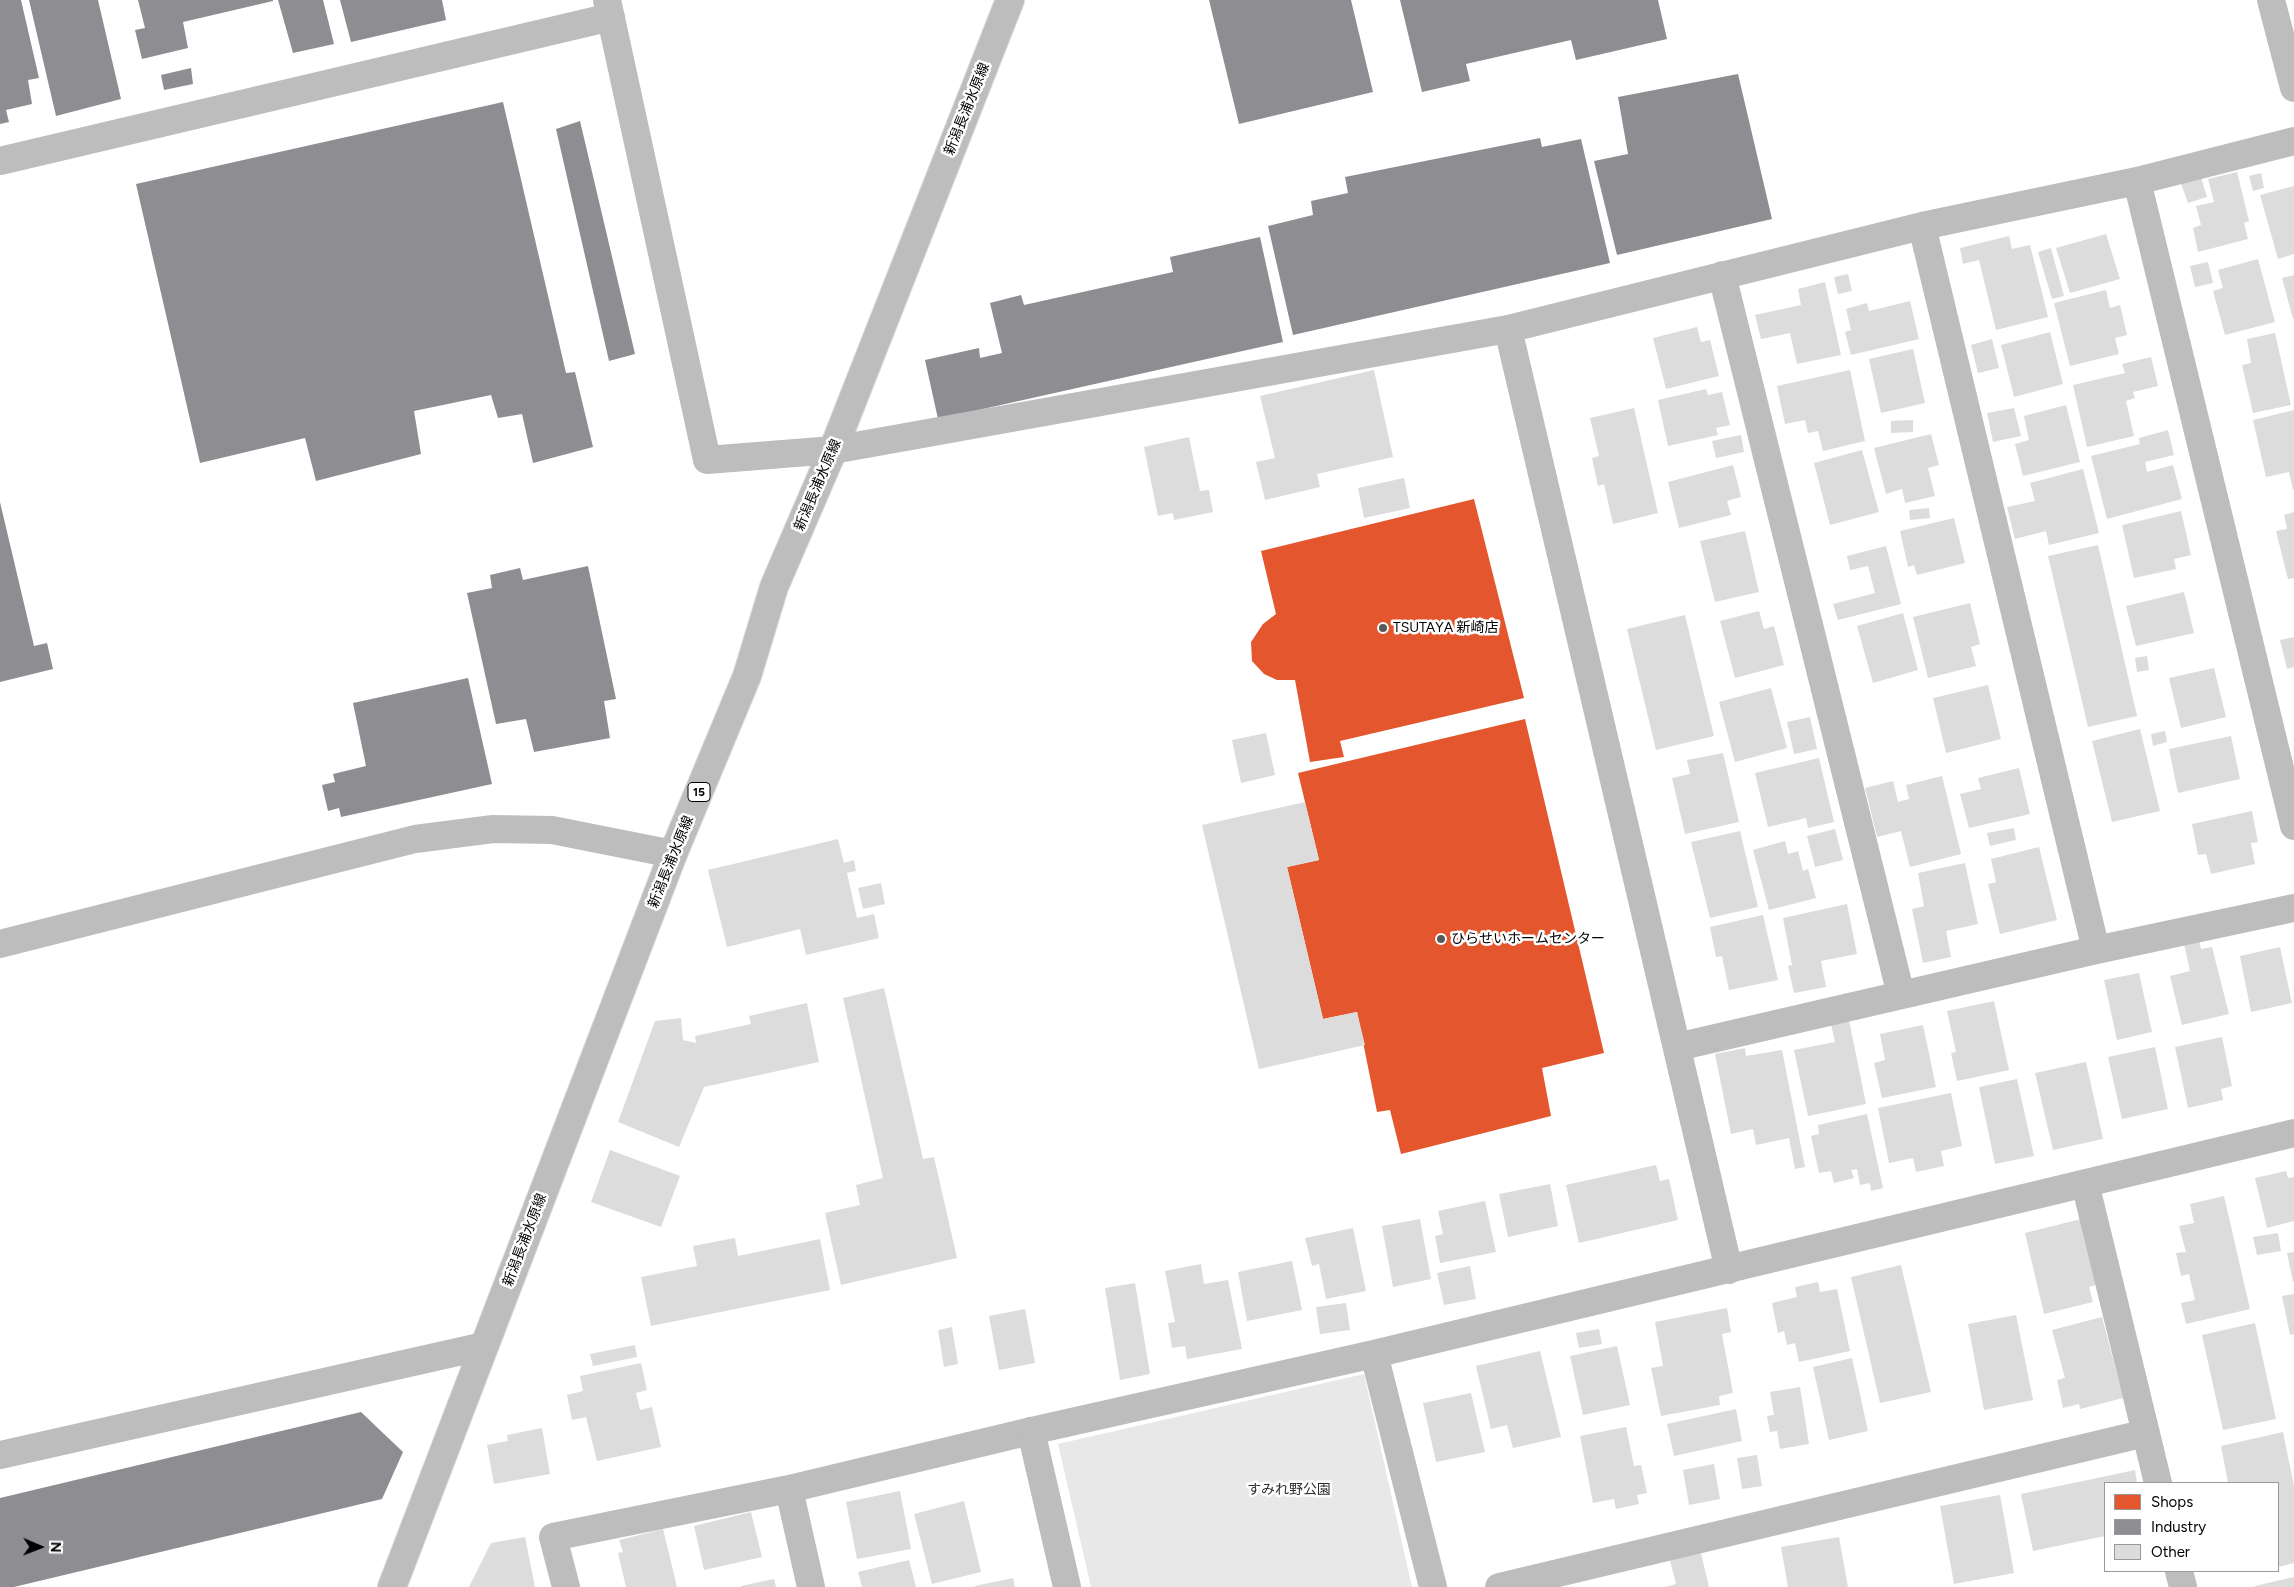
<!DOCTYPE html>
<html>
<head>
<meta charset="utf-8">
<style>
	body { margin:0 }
	#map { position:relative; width:2294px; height:1587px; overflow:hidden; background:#fff; font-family:Figtree,sans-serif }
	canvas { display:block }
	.legend { position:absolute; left:2104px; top:1482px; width:175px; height:90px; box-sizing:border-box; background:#fff; border:1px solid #999; margin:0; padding:6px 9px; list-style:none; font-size:15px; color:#000 }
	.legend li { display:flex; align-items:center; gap:10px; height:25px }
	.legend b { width:25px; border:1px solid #999 }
	.north { position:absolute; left:15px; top:1522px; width:50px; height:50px; -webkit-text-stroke:4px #fff; paint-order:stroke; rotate:91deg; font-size:14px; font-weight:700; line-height:20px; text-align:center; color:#000 }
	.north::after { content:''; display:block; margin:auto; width:18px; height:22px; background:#000; clip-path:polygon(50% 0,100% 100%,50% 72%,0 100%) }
</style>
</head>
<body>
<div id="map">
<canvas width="2294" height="1587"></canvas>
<ul class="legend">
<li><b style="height:14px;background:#e4572e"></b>Shops</li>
<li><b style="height:14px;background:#8d8d92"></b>Industry</li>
<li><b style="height:14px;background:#dcdcdc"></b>Other</li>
</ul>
<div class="north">N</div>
</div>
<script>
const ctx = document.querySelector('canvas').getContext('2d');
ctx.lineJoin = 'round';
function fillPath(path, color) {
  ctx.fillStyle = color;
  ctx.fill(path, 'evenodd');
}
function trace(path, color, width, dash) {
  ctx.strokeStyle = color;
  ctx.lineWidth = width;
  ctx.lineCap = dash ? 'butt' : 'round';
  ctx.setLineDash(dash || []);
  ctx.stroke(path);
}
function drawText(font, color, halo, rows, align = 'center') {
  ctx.font = font + ' Figtree,"Noto Sans JP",sans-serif';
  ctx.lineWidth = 5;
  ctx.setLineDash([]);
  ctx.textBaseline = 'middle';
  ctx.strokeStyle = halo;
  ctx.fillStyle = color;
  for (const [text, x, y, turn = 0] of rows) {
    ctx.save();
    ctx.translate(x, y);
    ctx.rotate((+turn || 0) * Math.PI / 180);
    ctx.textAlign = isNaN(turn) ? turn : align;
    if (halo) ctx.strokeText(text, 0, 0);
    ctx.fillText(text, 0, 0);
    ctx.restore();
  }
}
fillPath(new Path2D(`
	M1364,1374L1412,1587H1091L1058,1444Z`), '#e8e8e8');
fillPath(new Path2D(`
	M1474,499L1524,698L1340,741L1344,757L1310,762L1295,680H1277L1264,674L1252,661L1251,642L1263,624L1276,614L1261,551Z
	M1525,719L1604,1053L1542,1068L1551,1116L1401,1154L1390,1110L1377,1112L1357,1012L1323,1019L1287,867L1319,860L1298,773Z`), '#e4572e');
fillPath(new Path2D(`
	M0,0H21L39,78L28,80L32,104L6,110L9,122L0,124Z
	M29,0H98L121,99L56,116Z
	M138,0H273V1L183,22L188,48L142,59L135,30L145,28Z
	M278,0H323L334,44L293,53Z
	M340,0H442L446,20L351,42Z
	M1209,0H1351L1373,92L1239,124Z
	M1400,0H1658L1667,39L1576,60L1571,40L1466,64L1470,81L1422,92Z
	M191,68L193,84L164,90L161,75Z
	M1738,74L1772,219L1617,255L1594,161L1628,154L1618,97Z
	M503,102L566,373L575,372L593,447L533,463L522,414L498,418L491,395L414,411L421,454L316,481L305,438L200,463L136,184Z
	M580,121L635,354L609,361L556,129Z
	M1540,138L1542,147L1581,139L1610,263L1293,335L1268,226L1313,215L1311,201L1348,193L1345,177Z
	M1260,237L1283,342L938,419L925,360L979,348L980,358L1002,353L990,303L1021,295L1024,305L1173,272L1170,257Z
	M0,502L34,646L47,643L53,669L0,682Z
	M588,566L616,699L604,701L610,738L534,752L526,719L496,724L467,593L492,588L490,575L520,568L523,580Z
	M468,678L492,784L341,817L339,808L328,811L322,785L335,782L333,774L366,766L353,703Z
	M361,1412L403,1452L382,1499L14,1587H0V1498Z`), '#8d8d92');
fillPath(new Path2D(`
	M2237,172L2249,221L2244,223L2248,239L2198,252L2193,228L2201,225L2196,206L2214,202L2208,179Z
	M2261,173L2264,188L2253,191L2249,176Z
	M2200,174L2207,197L2188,203L2180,181Z
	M2294,186V254L2278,259L2260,195Z
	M2106,234L2120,279L2070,293L2056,248Z
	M2009,236L2012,249L2030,245L2048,317L1996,330L1979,260L1963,264L1960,248Z
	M2051,248L2064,296L2052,299L2038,252Z
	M2258,259L2275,322L2225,335L2213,291L2223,288L2218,270Z
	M2208,262L2213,283L2195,287L2190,266Z
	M1848,274L1852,291L1838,294L1834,277Z
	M2294,275V319H2293L2282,278Z
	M1825,282L1841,355L1797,364L1790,333L1761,339L1755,315L1801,305L1798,289Z
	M2106,290L2110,308L2120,305L2127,335L2115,338L2119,354L2070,366L2054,303Z
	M1910,301L1919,339L1851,355L1845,332L1851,330L1846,309L1867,303L1869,311Z
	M1697,327L1701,342L1710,340L1719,376L1666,389L1653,338Z
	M2050,332L2063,384L2014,397L2001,345Z
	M2275,333L2291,405L2253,413L2242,365L2251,363L2247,339Z
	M1992,339L1999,368L1978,373L1971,345Z
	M1913,349L1925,403L1881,413L1869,359Z
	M2151,357L2158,386L2133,392L2135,398L2126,401L2134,436L2087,447L2073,385L2125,373L2122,364Z
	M1374,370L1393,457L1317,474L1320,487L1265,500L1256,462L1275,458L1260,396Z
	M1850,370L1865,441L1823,451L1818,431L1808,433L1805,420L1785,424L1777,386Z
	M1706,389L1708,395L1722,392L1730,425L1716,428L1718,435L1668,446L1658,400Z
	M2066,405L2080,462L2023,476L2015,444L2029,440L2024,416Z
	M1634,408L1658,513L1613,524L1604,484L1598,486L1592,458L1599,456L1590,418Z
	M2014,408L2021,436L1993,442L1987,413Z
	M2294,410V490H2293L2289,472L2266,477L2253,420Z
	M1913,420V432L1891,433V421Z
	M2168,430L2174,455L2145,462L2147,472L2173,465L2182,499L2107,519L2091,456L2140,444L2139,438Z
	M1931,434L1939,465L1928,468L1935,496L1905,503L1902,489L1886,494L1874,448Z
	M1741,435L1744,452L1716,458L1712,441Z
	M1189,437L1200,491L1209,490L1213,512L1174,520L1173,513L1158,516L1144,447Z
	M1862,450L1879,512L1830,525L1814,463Z
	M1733,465L1741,497L1727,501L1731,515L1679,528L1668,482Z
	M2083,469L2099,533L2049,545L2046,531L2015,539L2007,507L2035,501L2030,483Z
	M1404,478L1410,508L1364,518L1358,488Z
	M1929,508L1930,518L1910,520L1909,510Z
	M2181,511L2191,555L2174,559L2176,569L2134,578L2122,525Z
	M2294,512V578L2288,579L2276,531L2287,529L2284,515Z
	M1954,518L1965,563L1917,575L1914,565L1908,567L1900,531Z
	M1745,531L1759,592L1715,602L1700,541Z
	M2098,545L2137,716L2088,727L2048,556Z
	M1886,546L1901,604L1838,620L1833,604L1875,593L1868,566L1850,570L1847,556Z
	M2184,592L2194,633L2136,646L2126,606Z
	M1970,603L1980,644L1971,647L1976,666L1928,678L1913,617Z
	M1759,611L1764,629L1774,626L1784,665L1735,678L1720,621Z
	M1903,613L1918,670L1873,683L1857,626Z
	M1685,615L1714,736L1656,750L1627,629Z
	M2294,637V667L2287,669L2280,640Z
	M2147,656L2149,670L2137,672L2135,658Z
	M2214,668L2226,717L2181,728L2169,678Z
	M1988,685L2001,739L1946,753L1933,698Z
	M1771,688L1787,748L1735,762L1719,702Z
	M1810,717L1817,749L1794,754L1787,722Z
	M2140,729L2160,811L2112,822L2092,741Z
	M2165,731L2167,742L2153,746L2151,734Z
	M1266,733L1275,775L1241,783L1232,740Z
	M2231,736L2240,779L2178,793L2169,749Z
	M1723,753L1739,822L1685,834L1672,778L1690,774L1687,760Z
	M1819,758L1834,822L1808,828L1806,818L1768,827L1755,773Z
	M2019,768L2030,814L1969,828L1960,794L1981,789L1978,778Z
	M1942,776L1961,854L1910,867L1901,831L1877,837L1865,788L1893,781L1898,802L1909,799L1906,785Z
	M1305,802L1319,860L1287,867L1323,1019L1357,1012L1365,1045L1259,1069L1202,825Z
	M2252,811L2258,842L2251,843L2255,864L2211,874L2206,854L2198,855L2192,824Z
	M2014,828L2016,840L1990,846L1987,833Z
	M1835,829L1843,860L1815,867L1807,836Z
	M1740,831L1758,907L1710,918L1691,842Z
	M838,839L844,863L854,860L856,871L847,873L857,918L874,914L879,938L806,955L800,929L727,947L708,870Z
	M1785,841L1788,854L1798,851L1803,871L1808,869L1816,898L1769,910L1753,850Z
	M2039,847L2057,920L2000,934L1988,884L1996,882L1991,859Z
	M1965,863L1978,924L1946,931L1951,957L1923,963L1912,909L1924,906L1918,873Z
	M881,883L885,904L863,909L858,888Z
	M1847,904L1857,954L1821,961L1826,987L1794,993L1788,966L1792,965L1783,918Z
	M1763,915L1778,980L1729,990L1722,956L1716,957L1710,927Z
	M2199,940L2201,949L2212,947L2229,1014L2182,1025L2170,976L2190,971L2184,944Z
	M2280,947L2292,1003L2251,1012L2240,956Z
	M2139,973L2152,1032L2117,1040L2104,980Z
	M884,988L923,1159L934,1157L957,1258L841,1285L825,1213L860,1205L856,1185L883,1178L843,998Z
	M1994,1001L2009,1070L1957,1081L1951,1053L1956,1052L1947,1011Z
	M807,1003L819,1062L704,1087L679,1147L618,1122L655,1021L681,1018L683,1040L696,1043L695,1036L751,1024L749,1016Z
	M1849,1020L1866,1104L1808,1116L1794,1050L1835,1042L1831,1024Z
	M1923,1025L1936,1087L1882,1098L1874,1063L1885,1060L1880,1034Z
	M2222,1037L2232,1086L2221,1089L2223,1100L2188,1108L2175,1047Z
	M2155,1047L2168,1109L2122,1119L2108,1057Z
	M1745,1048L1746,1056L1782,1050L1805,1167L1795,1169L1789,1138L1756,1145L1753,1129L1731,1134L1715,1054Z
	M2086,1062L2103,1139L2053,1150L2035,1073Z
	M2017,1079L2034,1156L1995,1164L1979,1087Z
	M1951,1093L1962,1146L1941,1151L1944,1166L1916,1172L1913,1158L1889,1163L1878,1108Z
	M1867,1114L1883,1188L1871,1191L1870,1183L1860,1185L1857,1169L1851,1170L1854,1178L1834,1183L1831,1171L1819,1173L1811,1136L1819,1134L1818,1125Z
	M610,1150L680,1176L661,1227L591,1202Z
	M1656,1165L1660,1181L1669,1179L1678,1220L1579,1243L1566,1185Z
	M2286,1171L2288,1178L2294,1177V1221L2267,1228L2255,1178Z
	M1550,1184L1558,1226L1508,1237L1499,1194Z
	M2224,1196L2250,1309L2186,1324L2181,1303L2195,1300L2189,1274L2181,1276L2176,1253L2186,1252L2179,1226L2194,1223L2190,1204Z
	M1485,1201L1496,1252L1440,1263L1435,1236L1443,1234L1438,1211Z
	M2085,1218L2100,1284L2089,1287L2093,1302L2044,1314L2025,1233Z
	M1420,1219L1431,1279L1393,1287L1382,1226Z
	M1353,1228L1366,1291L1326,1299L1319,1264L1312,1266L1305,1238Z
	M2278,1233L2281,1251L2257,1255L2253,1237Z
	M735,1238L738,1256L820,1239L830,1290L651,1326L641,1277L697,1266L693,1246Z
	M2294,1252V1282H2293L2287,1253Z
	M1292,1261L1302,1310L1247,1321L1238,1272Z
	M1201,1264L1204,1284L1228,1280L1242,1349L1187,1359L1185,1346L1172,1348L1168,1323L1175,1322L1165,1271Z
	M1901,1265L1931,1392L1880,1403L1851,1277Z
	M1470,1266L1476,1299L1444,1305L1437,1273Z
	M1818,1282L1820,1292L1837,1289L1850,1351L1799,1362L1795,1343L1787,1345L1784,1331L1778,1333L1772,1303L1797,1297L1795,1287Z
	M1135,1283L1150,1374L1120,1380L1105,1288Z
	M2294,1294V1334L2290,1335L2282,1296Z
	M1346,1303L1350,1330L1320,1334L1316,1307Z
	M1727,1308L1731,1332L1722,1334L1733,1393L1719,1396L1720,1405L1661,1416L1651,1368L1663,1366L1655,1322Z
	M1025,1309L1035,1363L999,1370L989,1316Z
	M2016,1315L2033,1400L1984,1410L1968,1324Z
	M2102,1317L2123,1398L2080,1409L2079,1404L2063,1408L2057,1380L2065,1378L2052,1330Z
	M2255,1323L2276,1419L2223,1430L2202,1335Z
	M952,1327L958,1364L944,1367L938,1330Z
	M1599,1329L1602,1344L1579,1348L1576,1333Z
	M635,1345L637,1357L593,1366L590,1354Z
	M1617,1346L1630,1405L1583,1415L1570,1356Z
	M1540,1351L1561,1437L1513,1448L1507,1425L1491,1429L1476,1366Z
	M1852,1358L1868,1431L1829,1440L1813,1367Z
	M641,1363L647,1390L636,1393L640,1410L652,1407L661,1447L597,1461L586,1417L572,1420L567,1395L583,1391L580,1376Z
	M1800,1387L1809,1444L1780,1449L1777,1431L1770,1432L1767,1416L1774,1415L1770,1392Z
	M1471,1393L1485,1452L1436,1462L1423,1403Z
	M1736,1409L1742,1441L1674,1456L1667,1424Z
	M1626,1427L1634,1466L1641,1465L1647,1493L1637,1495L1639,1504L1616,1509L1614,1499L1593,1503L1580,1436Z
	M542,1428L550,1474L494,1484L487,1445L508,1441L507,1435Z
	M2283,1432L2294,1486V1563L2278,1567V1483H2228L2221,1446Z
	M1757,1455L1762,1486L1742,1489L1737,1458Z
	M1714,1464L1720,1499L1689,1505L1683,1470Z
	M2135,1470L2137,1483H2105V1536L2033,1551L2021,1494Z
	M900,1491L911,1549L857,1559L846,1502Z
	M2000,1495L2014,1573L1954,1584L1940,1506Z
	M964,1501L981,1572L932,1584L914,1514Z
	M751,1512L762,1557L704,1570L694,1526Z
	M663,1529L677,1587H626L618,1553L623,1552L619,1540Z
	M525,1537L535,1587H469L491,1543Z
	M1839,1537L1848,1587H1788L1781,1547Z
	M1700,1549L1709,1587H1665L1676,1584L1669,1556Z
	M909,1560L916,1587H862L858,1572Z
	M2294,1577V1587H2255V1586Z
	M1013,1578L1015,1587H975V1586Z
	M774,1579L776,1587H741V1586Z`), '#dcdcdc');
const primary = new Path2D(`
	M392,1587L673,854L747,676L774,587L833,450L1010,0`);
trace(primary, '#dbdbdb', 30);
trace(new Path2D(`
	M607,0L707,460L833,450L1508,329L1922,226L2137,181L2294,141
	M2271,0L2294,88
	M0,161L611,17
	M2137,181L2294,826
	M1922,226L2096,950
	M1722,275L1901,995
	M1508,329L1729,1270
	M1677,1047L2096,950L2294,908
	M2085,1183L2158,1483
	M1374,1354L1433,1587
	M0,1455L484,1346
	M789,1489L811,1587
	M2179,1571L2183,1587
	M566,1587L553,1537L789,1489L1031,1431L1374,1354L2294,1133
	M1499,1587L2146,1433`), '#bdbdbd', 28);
trace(new Path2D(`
	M0,944L415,839L493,829L552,830L673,854
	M1031,1431L1067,1587`), '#bdbdbd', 28);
trace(primary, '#bdbdbd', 28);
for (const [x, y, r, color] of [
	[1383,628,5,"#595959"],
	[1441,939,5,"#595959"]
]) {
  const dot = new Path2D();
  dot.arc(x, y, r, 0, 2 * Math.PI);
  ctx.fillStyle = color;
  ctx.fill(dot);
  trace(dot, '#fff', 2);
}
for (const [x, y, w] of [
	[699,792,22]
]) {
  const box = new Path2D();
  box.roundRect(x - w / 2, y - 9.5, w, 19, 4);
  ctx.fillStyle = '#fff';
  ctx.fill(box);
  trace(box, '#000', 1);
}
drawText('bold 12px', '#000', null, [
	["15",699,792]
]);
drawText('14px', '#000', '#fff', [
	["新潟長浦水原線",967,109,-68],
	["新潟長浦水原線",818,485,-67],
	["新潟長浦水原線",671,862,-68],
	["新潟長浦水原線",525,1240,-69]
]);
drawText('14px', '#000', '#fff', [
	["TSUTAYA 新崎店",1393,628],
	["ひらせいホームセンター",1451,939]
], 'left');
drawText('14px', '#2d2d2d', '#fff', [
	["すみれ野公園",1289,1490]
]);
</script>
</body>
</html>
